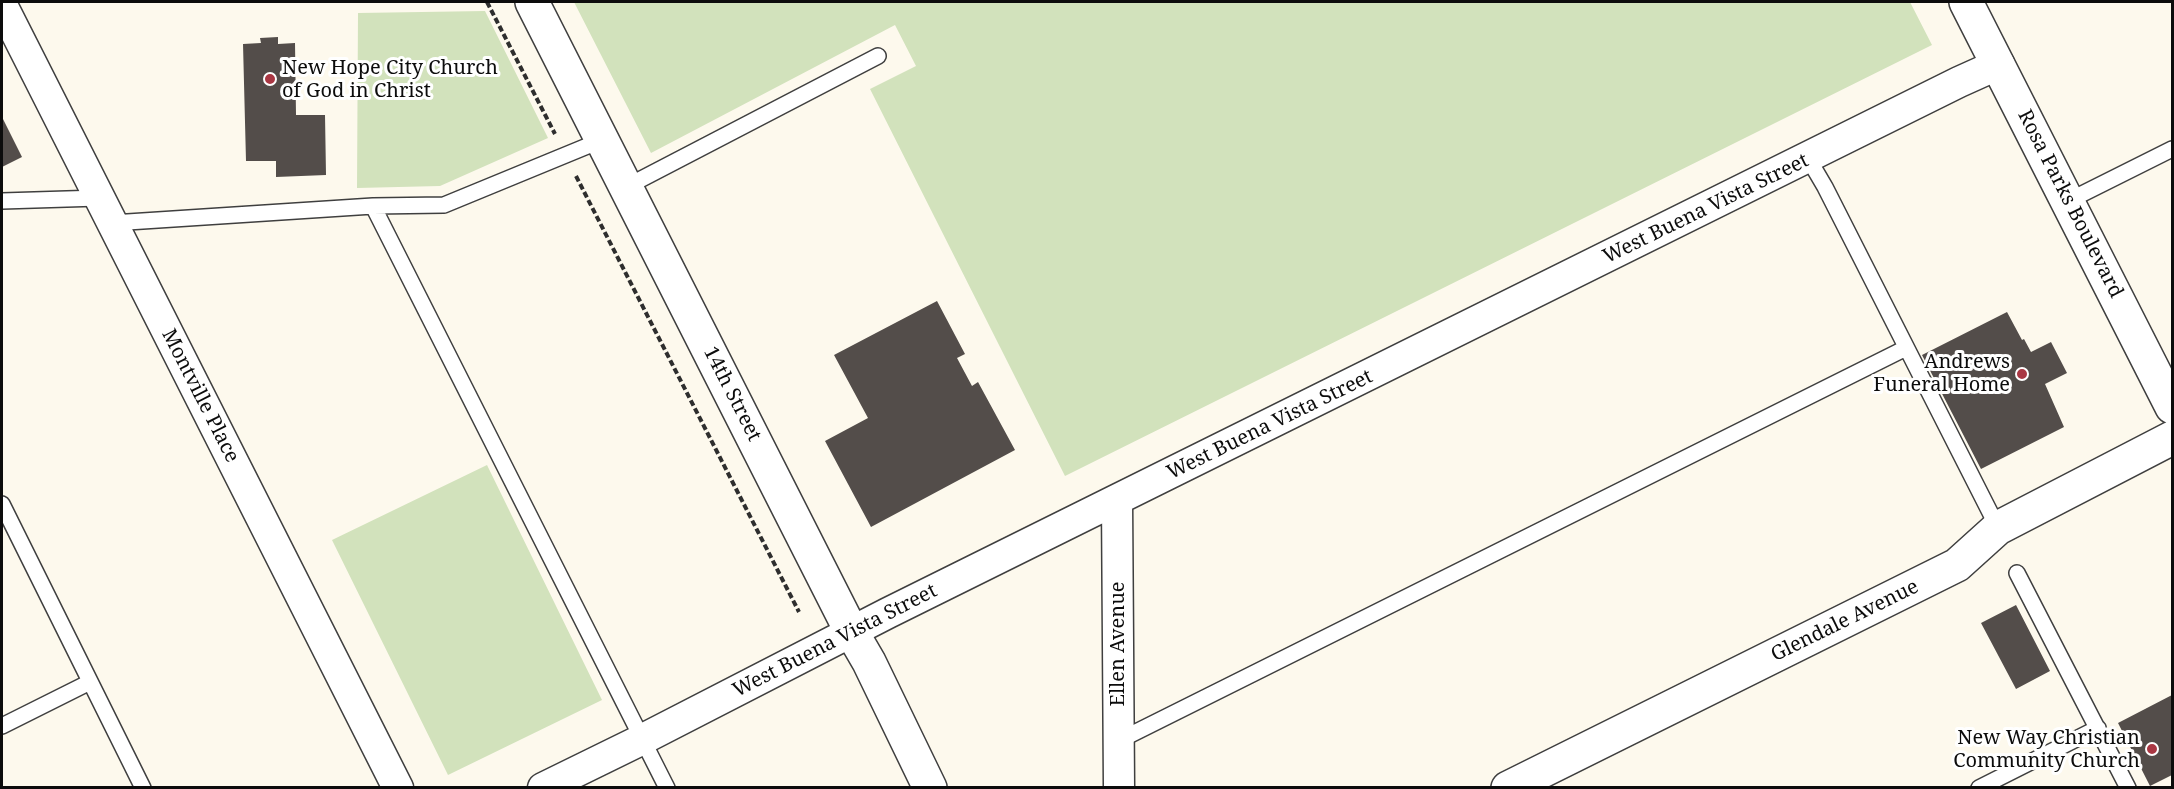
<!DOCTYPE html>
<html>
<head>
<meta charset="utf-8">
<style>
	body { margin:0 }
	#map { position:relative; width:2174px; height:789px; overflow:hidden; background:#fdf9ed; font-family:"Noto Serif",serif }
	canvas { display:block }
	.frame { position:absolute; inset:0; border:3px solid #0c0c0c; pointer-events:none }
</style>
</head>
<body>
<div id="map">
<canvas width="2174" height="789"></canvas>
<div class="frame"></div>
</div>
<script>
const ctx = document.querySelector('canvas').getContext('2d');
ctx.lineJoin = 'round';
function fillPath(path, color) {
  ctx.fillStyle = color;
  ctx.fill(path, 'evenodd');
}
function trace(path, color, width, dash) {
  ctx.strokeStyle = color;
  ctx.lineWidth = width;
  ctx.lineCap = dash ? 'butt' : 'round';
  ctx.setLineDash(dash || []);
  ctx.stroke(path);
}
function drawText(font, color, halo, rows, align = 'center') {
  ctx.font = font + ' "Noto Serif",serif';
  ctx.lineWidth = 6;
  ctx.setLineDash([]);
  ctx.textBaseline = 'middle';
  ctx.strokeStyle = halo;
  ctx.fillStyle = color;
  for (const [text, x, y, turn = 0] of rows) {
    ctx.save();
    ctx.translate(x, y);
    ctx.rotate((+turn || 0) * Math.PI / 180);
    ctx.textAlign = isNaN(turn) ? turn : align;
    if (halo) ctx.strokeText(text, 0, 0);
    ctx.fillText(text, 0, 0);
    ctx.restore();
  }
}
fillPath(new Path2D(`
	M574,2H1910L1932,45L1065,476L870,89L916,66L895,25L651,153Z
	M485,11L548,138L440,186L357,188L358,13Z
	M487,465L602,700L448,775L332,540Z`), '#d2e2bc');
fillPath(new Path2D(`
	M278,37V44L295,43L296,115H325L326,175L276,177V161H246L243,44L261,43L260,38Z
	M2,117L22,157L2,167Z
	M937,301L965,354L957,358L972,386L978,382L1015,450L871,527L825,441L868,418L834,355Z
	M2007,312L2022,340L2024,339L2031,352L2051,342L2067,373L2045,384L2064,427L1981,469L1922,355Z
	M2016,605L2050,671L2016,689L1981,623Z
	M2172,695V775L2150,786L2118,723Z`), '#534d4a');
const service = new Path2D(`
	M1808,158L1825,187L1998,528
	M626,187L878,56
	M2,201L99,198
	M2068,201L2172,149
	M373,206L667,788
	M112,223L373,206L444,205L602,140
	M2,504L143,788
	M2017,573L2128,788
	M2,726L90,682
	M1118,741L1906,348
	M1979,788L2098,728`);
const minor = new Path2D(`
	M2,5L398,788
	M1117,500L1119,788
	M543,788L643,739L888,613L1959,82L1999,64`);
const tertiary = new Path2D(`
	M532,2L851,631L869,662L930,788
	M1966,2L2172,407
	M1508,788L1957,565L1998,528L2172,438`);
trace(service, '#3f3f3f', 18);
trace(minor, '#3f3f3f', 33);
trace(tertiary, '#3f3f3f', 36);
trace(new Path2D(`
	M487,2L555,134
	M576,176L799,612`), '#2e2e2e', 4, [6, 3]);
trace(service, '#fff', 15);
trace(minor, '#fff', 30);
trace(tertiary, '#fff', 33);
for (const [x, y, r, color] of [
	[270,79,6,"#a93743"],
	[2022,374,6,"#a93743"],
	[2152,749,6,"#a93743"]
]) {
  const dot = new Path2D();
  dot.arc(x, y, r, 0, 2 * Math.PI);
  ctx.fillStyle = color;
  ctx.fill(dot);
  trace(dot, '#fff', 2);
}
drawText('20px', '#0c0c0c', '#fff', [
	["New Hope City Church",282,68,"left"],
	["of God in Christ",282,91,"left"],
	["Andrews",2010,362],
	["Funeral Home",2010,385],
	["New Way Christian",2140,738],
	["Community Church",2140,761]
], 'right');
drawText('20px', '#0c0c0c', '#fff', [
	["Rosa Parks Boulevard",2070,204,63],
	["West Buena Vista Street",1706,209,-26],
	["14th Street",732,394,63],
	["Montville Place",200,396,63],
	["West Buena Vista Street",1270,425,-26],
	["Glendale Avenue",1845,621,-26],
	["West Buena Vista Street",835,641,-27],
	["Ellen Avenue",1118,644,-90]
]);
</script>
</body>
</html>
